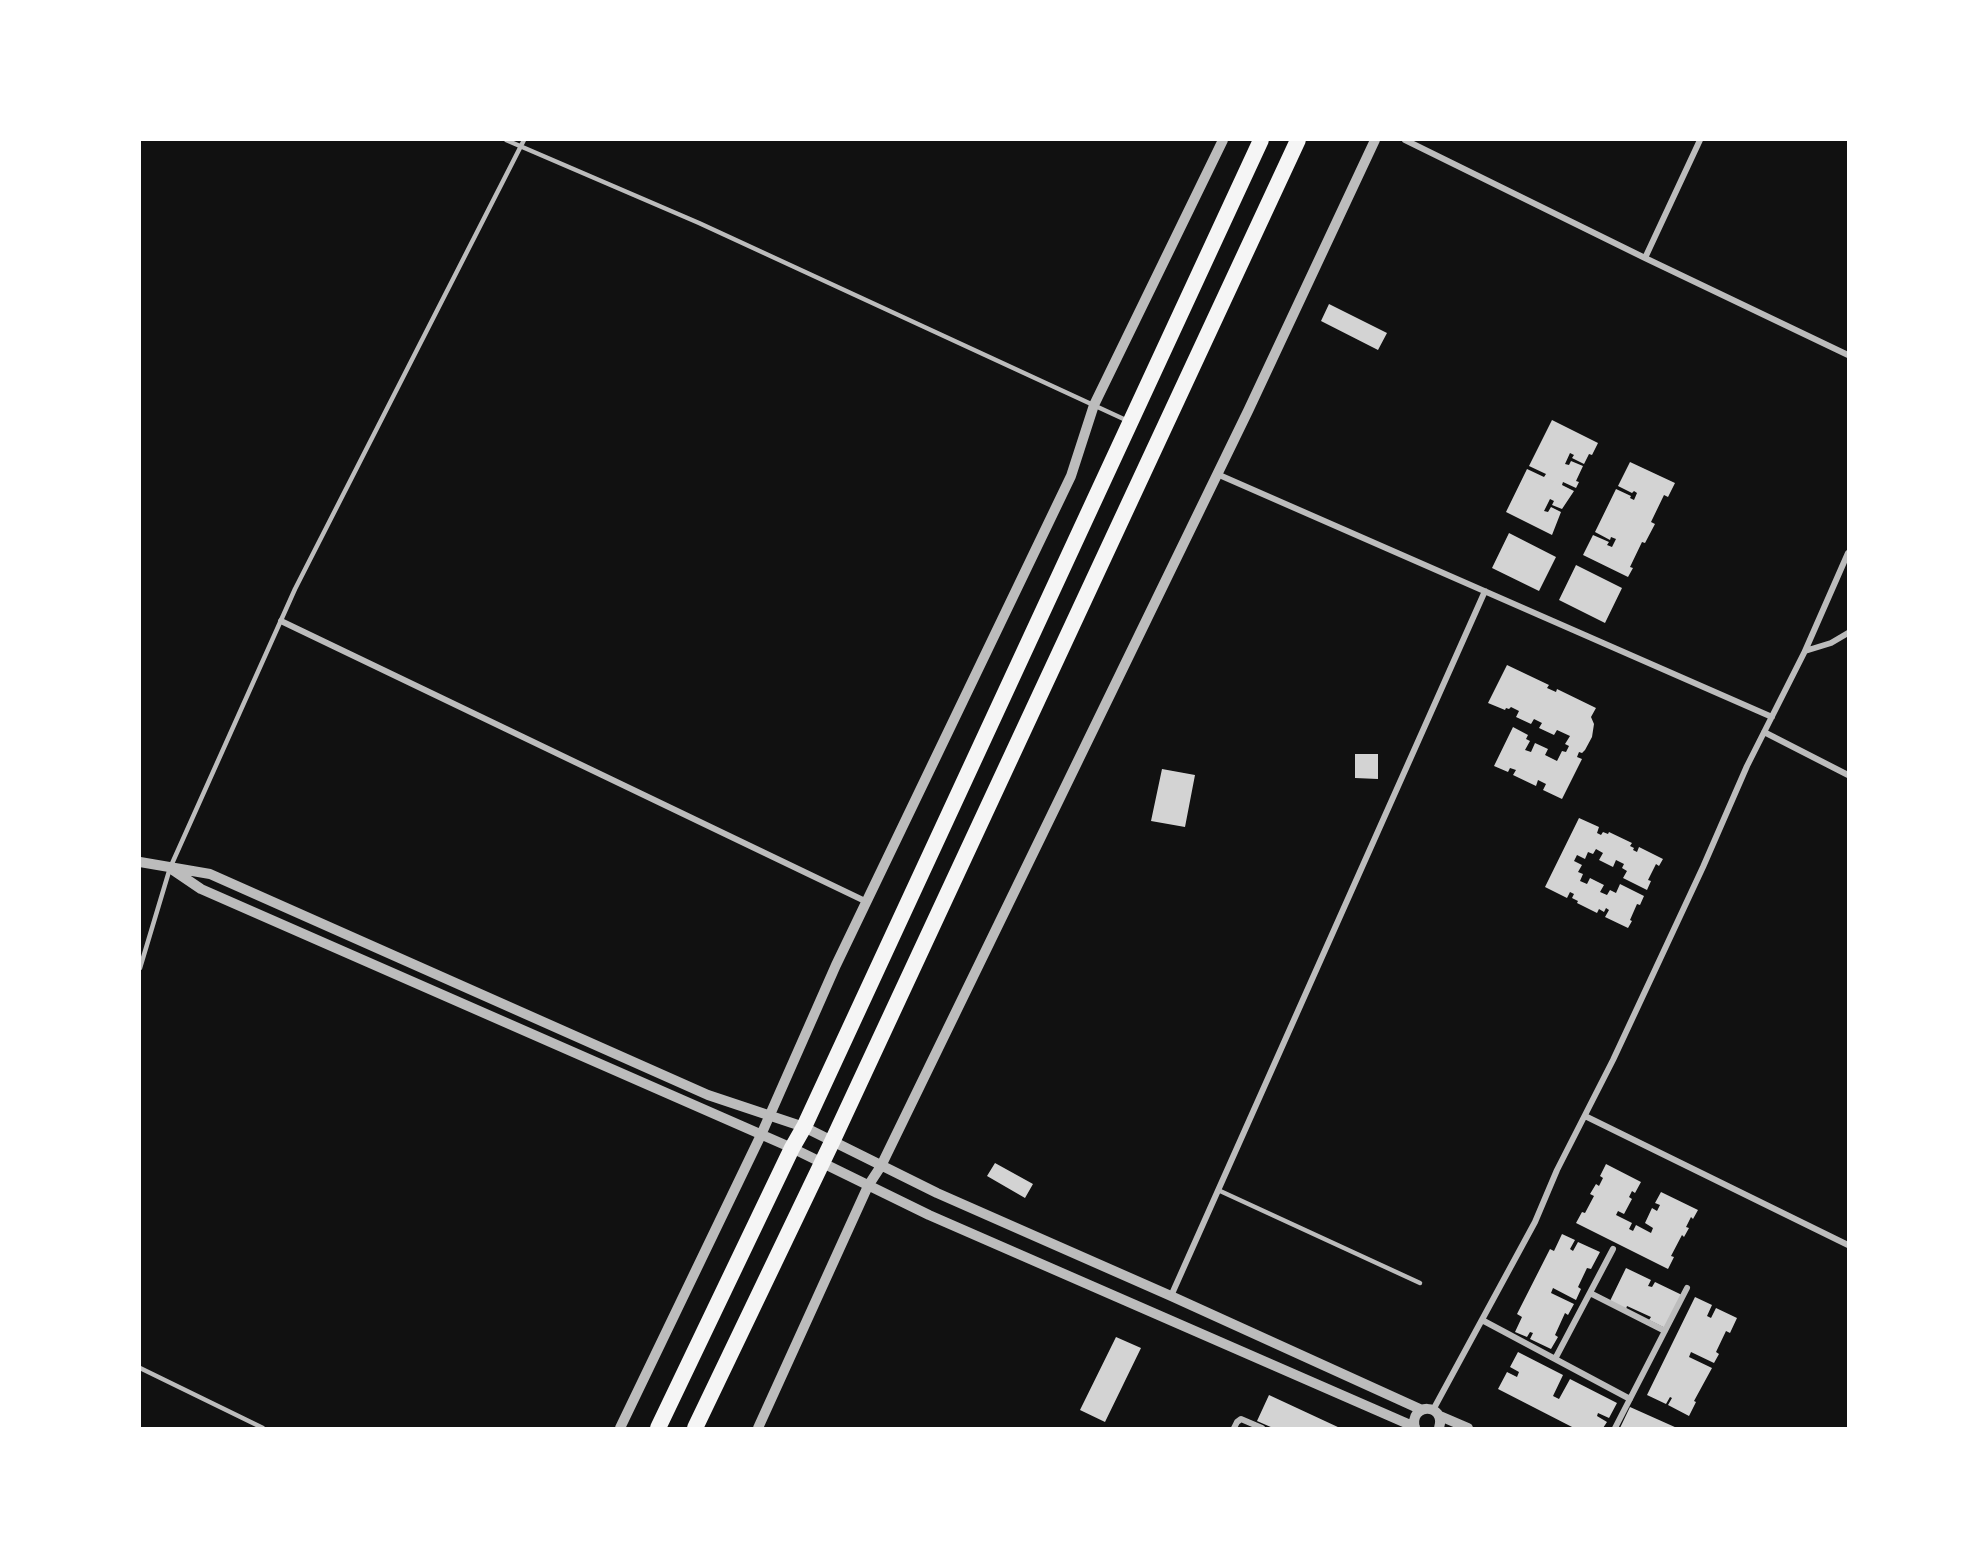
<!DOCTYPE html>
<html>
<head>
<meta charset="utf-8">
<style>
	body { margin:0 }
	#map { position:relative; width:1988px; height:1568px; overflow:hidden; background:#111; font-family:Barlow,sans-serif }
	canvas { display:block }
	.frame { position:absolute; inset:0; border:141px solid #fff; pointer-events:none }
</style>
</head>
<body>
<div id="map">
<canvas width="1988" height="1568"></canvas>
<div class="frame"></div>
</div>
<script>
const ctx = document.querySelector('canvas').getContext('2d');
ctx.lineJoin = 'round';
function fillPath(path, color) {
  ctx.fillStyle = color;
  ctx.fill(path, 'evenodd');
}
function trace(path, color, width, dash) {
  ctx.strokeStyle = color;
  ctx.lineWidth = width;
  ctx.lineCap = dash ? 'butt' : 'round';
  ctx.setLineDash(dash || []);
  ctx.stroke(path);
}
fillPath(new Path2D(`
	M1329,304L1387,333L1378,350L1321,321Z
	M1552,420L1598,443L1592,455L1589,454L1584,464L1572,458L1574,455L1570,453L1565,464L1569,465L1571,461L1583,466L1576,481L1579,482L1576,488L1563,482L1562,485L1574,491L1562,509L1552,505L1554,501L1550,499L1544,511L1548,512L1551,507L1561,512L1552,535L1506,512L1527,469L1544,477L1546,474L1529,466Z
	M1630,462L1675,483L1668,497L1664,495L1651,522L1655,524L1645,543L1642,542L1630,567L1633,568L1628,577L1583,555L1593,535L1609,542L1607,545L1612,547L1616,539L1611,537L1610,540L1595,532L1616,489L1631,496L1630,498L1634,500L1637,493L1634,491L1632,493L1618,486Z
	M1509,533L1556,557L1539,591L1492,568Z
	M1576,565L1622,588L1605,623L1559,600Z
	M1507,665L1549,685L1547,688L1556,692L1557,689L1596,708L1591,717L1594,724L1592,737L1585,750L1582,753L1579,752L1577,757L1582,759L1562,799L1543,790L1546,784L1538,780L1536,786L1513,775L1516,770L1510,768L1508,772L1494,766L1513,727L1528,735L1526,739L1530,741L1525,750L1531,752L1535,743L1548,749L1545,755L1557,761L1562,751L1566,752L1569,746L1565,744L1570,736L1557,730L1554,735L1539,728L1542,723L1534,719L1531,724L1516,717L1519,711L1511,707L1509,709L1506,708L1505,710L1488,703Z
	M1355,754H1378V779L1355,778Z
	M1162,769L1195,775L1185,827L1151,821Z
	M1579,818L1599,827L1597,833L1601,835L1603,832L1608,834L1609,832L1632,843L1630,846L1634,848L1633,850L1637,852L1639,847L1663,859L1659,866L1656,864L1648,880L1651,881L1647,890L1623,878L1627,871L1622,868L1624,864L1616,860L1613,867L1599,860L1603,853L1596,849L1593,854L1588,852L1585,859L1577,855L1574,861L1582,865L1578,872L1583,874L1580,881L1587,884L1590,878L1604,885L1600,892L1607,895L1610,890L1616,893L1620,884L1644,896L1640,905L1637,904L1630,920L1632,921L1628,928L1605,917L1609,910L1606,908L1604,912L1599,909L1597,913L1577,903L1578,901L1572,898L1574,894L1570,892L1567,898L1545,887Z
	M995,1163L1033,1184L1025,1198L987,1176Z
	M1606,1164L1641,1182L1635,1193L1632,1191L1629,1197L1632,1199L1624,1214L1618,1211L1616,1215L1632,1223L1629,1229L1633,1231L1636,1225L1651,1233L1653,1228L1645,1223L1652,1208L1657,1211L1660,1205L1655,1203L1661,1192L1698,1210L1693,1219L1691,1217L1686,1227L1689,1228L1684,1237L1682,1235L1671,1256L1674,1257L1668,1269L1576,1223L1582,1212L1585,1213L1594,1196L1590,1194L1596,1184L1599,1186L1603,1178L1600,1176Z
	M1562,1234L1575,1240L1570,1249L1573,1251L1578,1242L1600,1252L1591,1269L1587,1268L1578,1287L1581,1289L1576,1300L1553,1288L1551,1293L1574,1304L1568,1315L1565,1313L1555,1335L1558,1337L1551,1349L1530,1339L1533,1333L1530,1332L1527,1337L1515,1332L1522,1317L1517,1314L1550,1249L1554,1251Z
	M1626,1268L1651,1280L1648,1286L1652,1287L1655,1282L1682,1295L1665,1328L1649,1320L1651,1317L1627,1306L1626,1309L1610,1301Z
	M1695,1297L1712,1305L1707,1316L1711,1318L1716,1308L1737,1318L1730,1333L1726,1331L1716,1352L1719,1354L1714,1363L1691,1352L1689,1357L1712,1368L1694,1401L1696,1402L1689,1416L1668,1405L1672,1398L1670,1397L1666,1404L1647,1395Z
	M1116,1337L1141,1348L1105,1422L1080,1410Z
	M1518,1352L1563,1375L1553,1396L1559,1399L1570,1379L1617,1403L1609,1418L1598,1413L1597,1416L1607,1422L1603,1428H1574L1498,1389L1507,1372L1517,1377L1519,1372L1510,1367Z
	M1269,1395L1340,1428H1273L1257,1421Z
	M1630,1407L1677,1428H1620Z`), '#d3d3d3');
trace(new Path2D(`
	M506,140L699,223L1128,421
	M140,968L170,868L295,589L524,140
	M1218,1190L1420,1283
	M140,1368L263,1428`), '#bcbcbc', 4.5);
trace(new Path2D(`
	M1405,140L1645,258L1848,355
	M1645,258L1700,140
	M1217,474L1772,717
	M281,621L867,902
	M1805,651L1831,643L1848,633
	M1764,732L1848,775
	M1585,1116L1848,1245
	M1590,1293L1665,1331
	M1171,1296L1485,591
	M1482,1320L1630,1399
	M1555,1359L1613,1249
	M1433,1410L1535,1222L1557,1170L1613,1060L1703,867L1747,766L1805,651L1848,553
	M1234,1428L1237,1422L1241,1419L1262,1428
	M1615,1428L1687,1288`), '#bcbcbc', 6);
trace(new Path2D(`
	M140,862L210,874L708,1095L804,1127L937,1193L1171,1296L1422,1410
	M173,870L201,889L792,1148L929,1215L1415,1427
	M1440,1416L1468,1428
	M620,1428L761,1135L836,965L1071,476L1094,405L1223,140
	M758,1428L868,1186L881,1166L1248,411L1375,140
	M1415,1428C1408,1402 1447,1403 1439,1428`), '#bcbcbc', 10);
trace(new Path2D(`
	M658,1428L792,1148L804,1127L1261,140
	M695,1428L832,1142L1298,140`), '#f5f5f5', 16);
</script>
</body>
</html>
